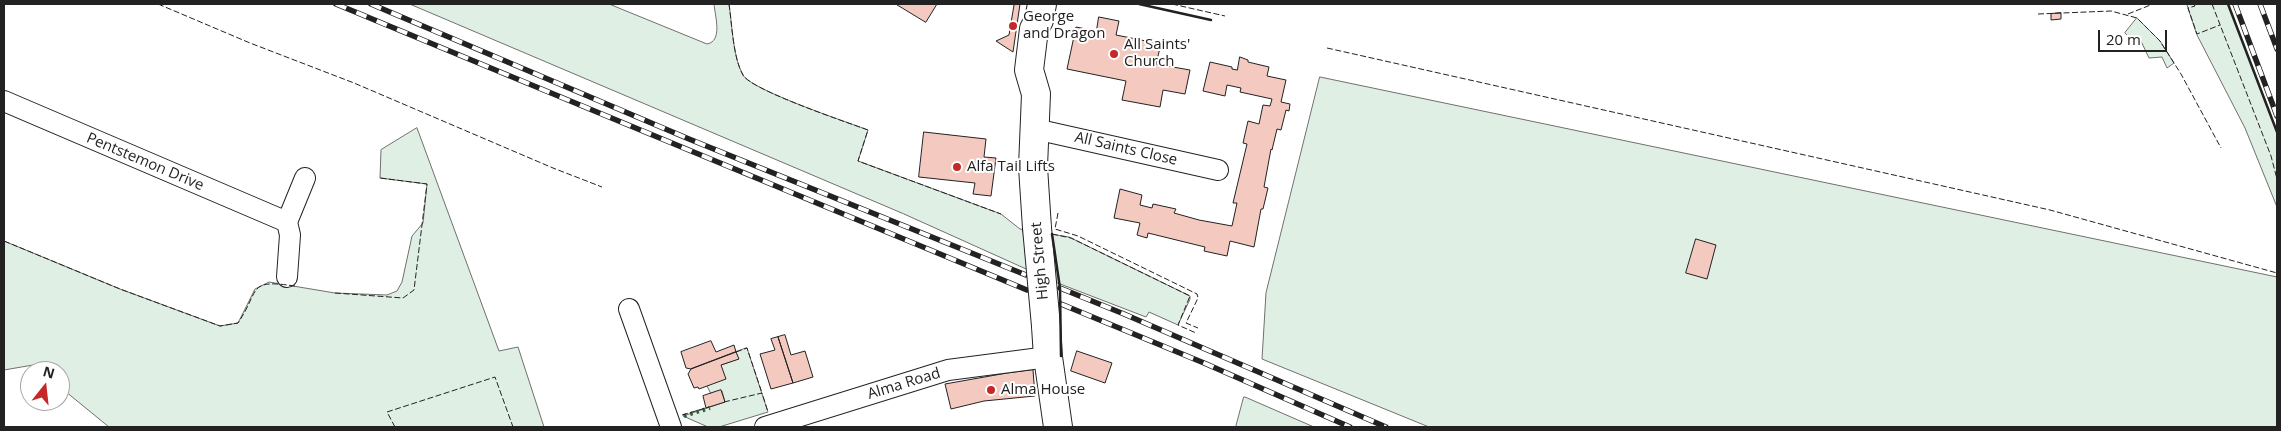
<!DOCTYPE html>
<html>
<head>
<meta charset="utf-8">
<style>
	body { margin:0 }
	#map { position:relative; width:2281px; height:431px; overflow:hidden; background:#fff; font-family:"Open Sans",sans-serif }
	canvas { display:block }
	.frame { position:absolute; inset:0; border:5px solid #222; pointer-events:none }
	.north { position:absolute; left:20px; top:361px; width:50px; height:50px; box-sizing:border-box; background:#fff; border:1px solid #a7a7a7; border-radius:50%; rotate:16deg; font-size:14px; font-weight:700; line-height:20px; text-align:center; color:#222 }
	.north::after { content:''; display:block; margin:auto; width:18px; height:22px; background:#c62828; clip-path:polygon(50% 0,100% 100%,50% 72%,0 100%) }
	.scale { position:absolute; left:2098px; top:30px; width:69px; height:22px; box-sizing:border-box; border:2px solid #222; border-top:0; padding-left:6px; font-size:15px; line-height:18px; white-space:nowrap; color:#222; -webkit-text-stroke:4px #fff; paint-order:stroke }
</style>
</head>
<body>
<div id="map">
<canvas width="2281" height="431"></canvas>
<div class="frame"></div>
<div class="north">N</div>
<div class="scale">20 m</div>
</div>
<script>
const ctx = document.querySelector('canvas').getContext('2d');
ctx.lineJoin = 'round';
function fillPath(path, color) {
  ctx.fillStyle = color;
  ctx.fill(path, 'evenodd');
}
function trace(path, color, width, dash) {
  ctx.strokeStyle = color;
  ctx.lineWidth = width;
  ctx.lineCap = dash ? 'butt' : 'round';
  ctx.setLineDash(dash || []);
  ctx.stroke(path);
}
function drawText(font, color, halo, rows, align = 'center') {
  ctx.font = font + ' "Open Sans",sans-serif';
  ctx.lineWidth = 4;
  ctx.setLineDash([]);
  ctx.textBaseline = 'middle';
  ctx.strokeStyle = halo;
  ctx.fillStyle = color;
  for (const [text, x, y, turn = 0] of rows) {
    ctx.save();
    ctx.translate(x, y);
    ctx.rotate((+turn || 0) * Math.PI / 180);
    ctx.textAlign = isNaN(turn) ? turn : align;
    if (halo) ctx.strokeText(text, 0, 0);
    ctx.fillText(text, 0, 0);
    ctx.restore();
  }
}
const green = new Path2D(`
	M410,4H609L707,44C723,41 715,16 714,4H729C732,24 733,58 743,75C751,90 847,122 868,130L858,161L1001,214L1020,229L1069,237L1190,296V299L1178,325L1149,312L1146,317L1055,282L904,214Z
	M2187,4H2228L2277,132V207L2245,128L2197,35Z
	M2137,18L2160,41L2174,63L2167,68L2162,57L2149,58L2140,39L2133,42L2125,33Z
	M1320,77L2277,277V427H1429L1262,359L1266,293Z
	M417,128L499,351L518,347L544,427H109L60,387V371H41L33,365L4,370V241L120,289L220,326L238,323L255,289L269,282L335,293L387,295L397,291L402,282L412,236L423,223L427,184L380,178L381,150Z
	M747,348L768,412L719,427H708L683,416L725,402L722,391L711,394L707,386L721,365L738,359L736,352Z
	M1244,397H1245L1314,427H1236Z`);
fillPath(green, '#e0efe3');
trace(green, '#6f6f6f', 1);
const building = new Path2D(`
	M896,4H937L926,22Z
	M1011,4H1020L1013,52L996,41L1009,35L1014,5Z
	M2061,13V19L2051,20V14Z
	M1099,17L1119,21L1116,35L1161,44L1156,64L1190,70L1185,94L1163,90L1160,107L1122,100L1126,81L1067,69L1076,27L1096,31Z
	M1240,57L1248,60V62L1269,67L1267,76L1286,80L1281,102L1290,104L1289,111L1286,110L1281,130L1277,129L1272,150L1271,149L1264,187L1268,188L1263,209H1261L1254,247L1230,241L1227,256L1204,251L1205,247L1148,233L1147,238L1137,235L1140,223L1114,218L1120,189L1142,195L1140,205L1152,208L1153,204L1176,209L1174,213L1199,220L1232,226L1237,203H1233L1247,144L1243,143L1248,121L1259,124L1263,105L1270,106L1272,99L1240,92L1241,88L1227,85L1225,96L1203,91L1210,62L1232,67V69L1237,70Z
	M924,132L986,139L984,157L996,158L991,196L973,194L975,183L919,177Z
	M1696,239L1716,245L1707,279L1686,273Z
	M785,335L791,355L805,351L813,377L793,383L778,337Z
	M778,337L793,383L771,389L760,354L775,350L771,339Z
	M711,341L716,352L734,345L736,352L691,369L686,368L681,352Z
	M1077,351L1112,363L1105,383L1071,371Z
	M736,352L739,359L721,365L726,379L699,389L698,387L694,388L688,374L691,369Z
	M1033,370L1035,396L984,401L951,409L945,384L1007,373Z
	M721,390L725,402L706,408L703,396Z`);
fillPath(building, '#f3c9c0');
trace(building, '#222', 1);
const street = new Path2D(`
	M4,101L287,222
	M1035,129L1218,170
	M287,277L290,235L287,222L305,178
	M629,309L671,427
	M765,427L948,370L1048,357`);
const secondary = new Path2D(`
	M1037,228L1033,167L1036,94L1029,70L1034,29L1039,20L1042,4
	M1046,326L1048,357L1058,427`);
trace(street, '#222', 22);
trace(secondary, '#222', 30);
trace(street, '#fff', 20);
trace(secondary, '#fff', 28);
const rail = new Path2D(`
	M336,4L1027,290
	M371,4L689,139L1026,275
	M2235,4L2277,116
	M2260,4L2277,49
	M1060,288L1124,314L1386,427
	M1061,304L1204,363L1350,427`);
trace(rail, '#222', 5.5);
trace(rail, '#fff', 4, [11]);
const secondaryBridge = new Path2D(`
	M1037,228L1046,326`);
trace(secondaryBridge, '#222', 30, []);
trace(secondaryBridge, '#fff', 28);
trace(new Path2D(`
	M684,416L710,408`), '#2f5e38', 4, [2.5, 4]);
trace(new Path2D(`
	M158,4L250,43L354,83L553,168L602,187
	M729,4C732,24 733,58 743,75C751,90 846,122 868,130L858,161L1001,214
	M1172,4L1225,16
	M2194,4L2195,6L2188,8L2197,34L2220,25
	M2212,4L2271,156L2277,179
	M2038,14L2111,11L2137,18L2160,41L2181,74L2221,148
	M2128,14L2153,4
	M1327,48L2050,210L2277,273
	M1058,213L1055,229L1078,236L1197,294L1198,298L1186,323L1198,328
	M1052,234L1071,238L1190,296L1178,325L1196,333
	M4,241L120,289L220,326L238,323C261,289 246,279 295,286
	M335,293L403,298L414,290L427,184L380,178
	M736,352L747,348L762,393
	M724,402L762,393L768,412
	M682,415L709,407
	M395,427L387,412L495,377L513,427`), '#222', 1, [6, 2.5]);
trace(new Path2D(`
	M1139,4L1211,20
	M2228,4L2277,132
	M1052,234L1060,288L1061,356`), '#222', 2.5);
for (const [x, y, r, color] of [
	[1013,26,5,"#c62828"],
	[1114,54,5,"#c62828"],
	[957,167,5,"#c62828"],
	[991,390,5,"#c62828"]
]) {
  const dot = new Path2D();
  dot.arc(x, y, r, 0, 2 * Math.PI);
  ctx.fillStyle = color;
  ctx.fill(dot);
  trace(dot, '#fff', 2);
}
drawText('15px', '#222', '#fff', [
	["George",1023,17],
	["and Dragon",1023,34],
	["All Saints'",1124,45],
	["Church",1124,62],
	["Alfa Tail Lifts",967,167],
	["Alma House",1001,390]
], 'left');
drawText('15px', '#222', '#fff', [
	["All Saints Close",1126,149,13],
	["Pentstemon Drive",145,162,23],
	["High Street",1040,261,-95],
	["Alma Road",904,384,-17]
]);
</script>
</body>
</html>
